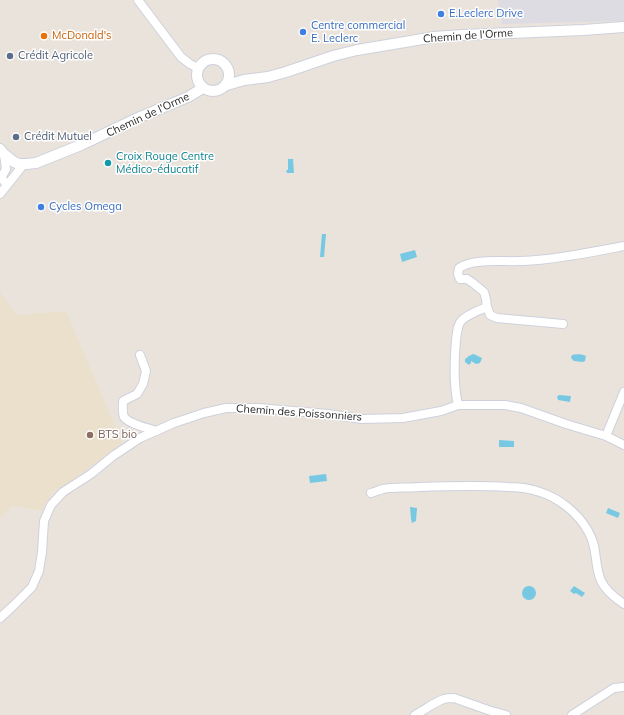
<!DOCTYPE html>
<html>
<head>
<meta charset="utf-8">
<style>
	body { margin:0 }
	canvas { display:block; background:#eae3dc }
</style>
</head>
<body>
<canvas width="624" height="715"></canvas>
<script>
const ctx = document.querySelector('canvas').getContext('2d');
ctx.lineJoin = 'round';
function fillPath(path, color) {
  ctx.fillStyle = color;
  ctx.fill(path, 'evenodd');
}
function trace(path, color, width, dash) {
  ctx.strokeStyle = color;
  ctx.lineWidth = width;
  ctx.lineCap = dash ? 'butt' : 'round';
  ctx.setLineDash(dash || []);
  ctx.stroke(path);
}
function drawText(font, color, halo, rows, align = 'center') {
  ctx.font = font + ' Mulish,sans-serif';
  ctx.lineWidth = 3;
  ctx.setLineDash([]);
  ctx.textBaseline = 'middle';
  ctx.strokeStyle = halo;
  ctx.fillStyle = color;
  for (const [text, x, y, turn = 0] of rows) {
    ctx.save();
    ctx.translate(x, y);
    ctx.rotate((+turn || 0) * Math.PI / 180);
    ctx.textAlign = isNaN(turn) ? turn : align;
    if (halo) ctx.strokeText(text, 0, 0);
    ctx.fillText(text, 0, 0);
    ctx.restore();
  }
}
fillPath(new Path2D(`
	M498,0H624V21L502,24Z`), '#dedce3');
fillPath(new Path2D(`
	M0,292L16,315L66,311L122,443L69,483L54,491L41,511L12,505L0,519Z`), '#eae0cc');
fillPath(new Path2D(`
	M288,159H293L294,173H287L286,170H288Z
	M322,234H326L324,257H320Z
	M415,250L417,257L402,262L400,254Z
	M473,354L476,355L482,358L480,363L476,364L471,361V363L469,365L465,362V359L469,356Z
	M572,355C576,354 582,354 586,356L585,361L583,362L574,361L571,358Z
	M559,395L571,396L570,402L558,400L557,397Z
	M499,440L514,441V447H499Z
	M326,474L327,481L310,483L309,476Z
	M410,507L417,508L416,521L412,523L411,519Z
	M608,508L620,513L618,518L606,513Z
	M522 593a7 7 0 1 1 14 0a7 7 0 1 1-14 0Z
	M574,586L585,593L582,597L576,593L574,594L570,591Z`), '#77c9e3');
const minor = new Path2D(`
	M138,0L181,57L190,64L198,68
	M4,154L6,169L1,178L4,181L7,185
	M0,194L24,164
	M563,324L497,318L490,315L487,307L486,299L484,292L473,283L467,279H460L458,274L459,268C474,258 502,262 519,261C529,261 538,260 547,259C573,256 598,251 624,246
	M140,355L146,371L143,384L137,394L123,401C123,406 122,412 124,417C129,424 148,428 156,431
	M458,405C453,383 454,362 456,340C457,333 457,325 462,320C468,314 480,310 487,307
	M606,436L624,392
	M371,493C375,492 379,490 383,489C392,487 409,488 419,487C448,486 478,485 507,487C518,487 529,488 540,492C559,498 578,513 588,531C598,547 594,565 601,581C606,591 615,598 624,604
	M0,618L13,606L32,587L39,571L42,552L44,521L51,505L63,492L91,474L113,456L140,438L174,423L204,413L226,408H258L328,414L362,419L403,418L441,411L458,405H505L521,408L566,424L606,436L624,445
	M415,715C423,711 436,701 444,699C447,698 451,698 454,698L488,710L506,715
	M572,715L614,688L624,687`);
const tertiary = new Path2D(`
	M197 75a16 16 0 1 1 32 0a16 16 0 1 1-32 0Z
	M227,85L244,80L268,77L286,72L333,56L357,50L411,41L434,37L462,35L583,30L624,27
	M0,149L4,154L14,162L19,164H27L36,163L81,145L140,117L188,97L203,88`);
trace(minor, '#ced1dc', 10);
trace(tertiary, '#ced1dc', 12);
trace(minor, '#fff', 8);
trace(tertiary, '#fff', 10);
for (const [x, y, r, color] of [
	[441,14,4,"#3f7fe0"],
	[303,32,4,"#3f7fe0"],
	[44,36,4,"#e8710a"],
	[10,56,4,"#5c6f8a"],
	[16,137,4,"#5c6f8a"],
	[108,163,4,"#0f9aa8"],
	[41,207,4,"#3f7fe0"],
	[90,435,4,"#8d6e63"]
]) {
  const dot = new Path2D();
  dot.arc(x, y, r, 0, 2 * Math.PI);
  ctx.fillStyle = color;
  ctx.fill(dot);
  trace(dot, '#fff', 1.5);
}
drawText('11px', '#366cbe', '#fff', [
	["E.Leclerc Drive",449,14],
	["Centre commercial",311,26],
	["E. Leclerc",311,39],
	["Cycles Omega",49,207]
], 'left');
drawText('11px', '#c56008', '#fff', [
	["McDonald's",52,36]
], 'left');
drawText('11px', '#292929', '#fff', [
	["Chemin de l'Orme",468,36,-4],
	["Chemin de l'Orme",148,115,-25],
	["Chemin des Poissonniers",299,413,4]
]);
drawText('11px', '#4e5e75', '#fff', [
	["Crédit Agricole",18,56],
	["Crédit Mutuel",24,137]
], 'left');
drawText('11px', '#0d838f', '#fff', [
	["Croix Rouge Centre",116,157],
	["Médico-éducatif",116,170]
], 'left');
drawText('11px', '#785e54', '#fff', [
	["BTS bio",98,435]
], 'left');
</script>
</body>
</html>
